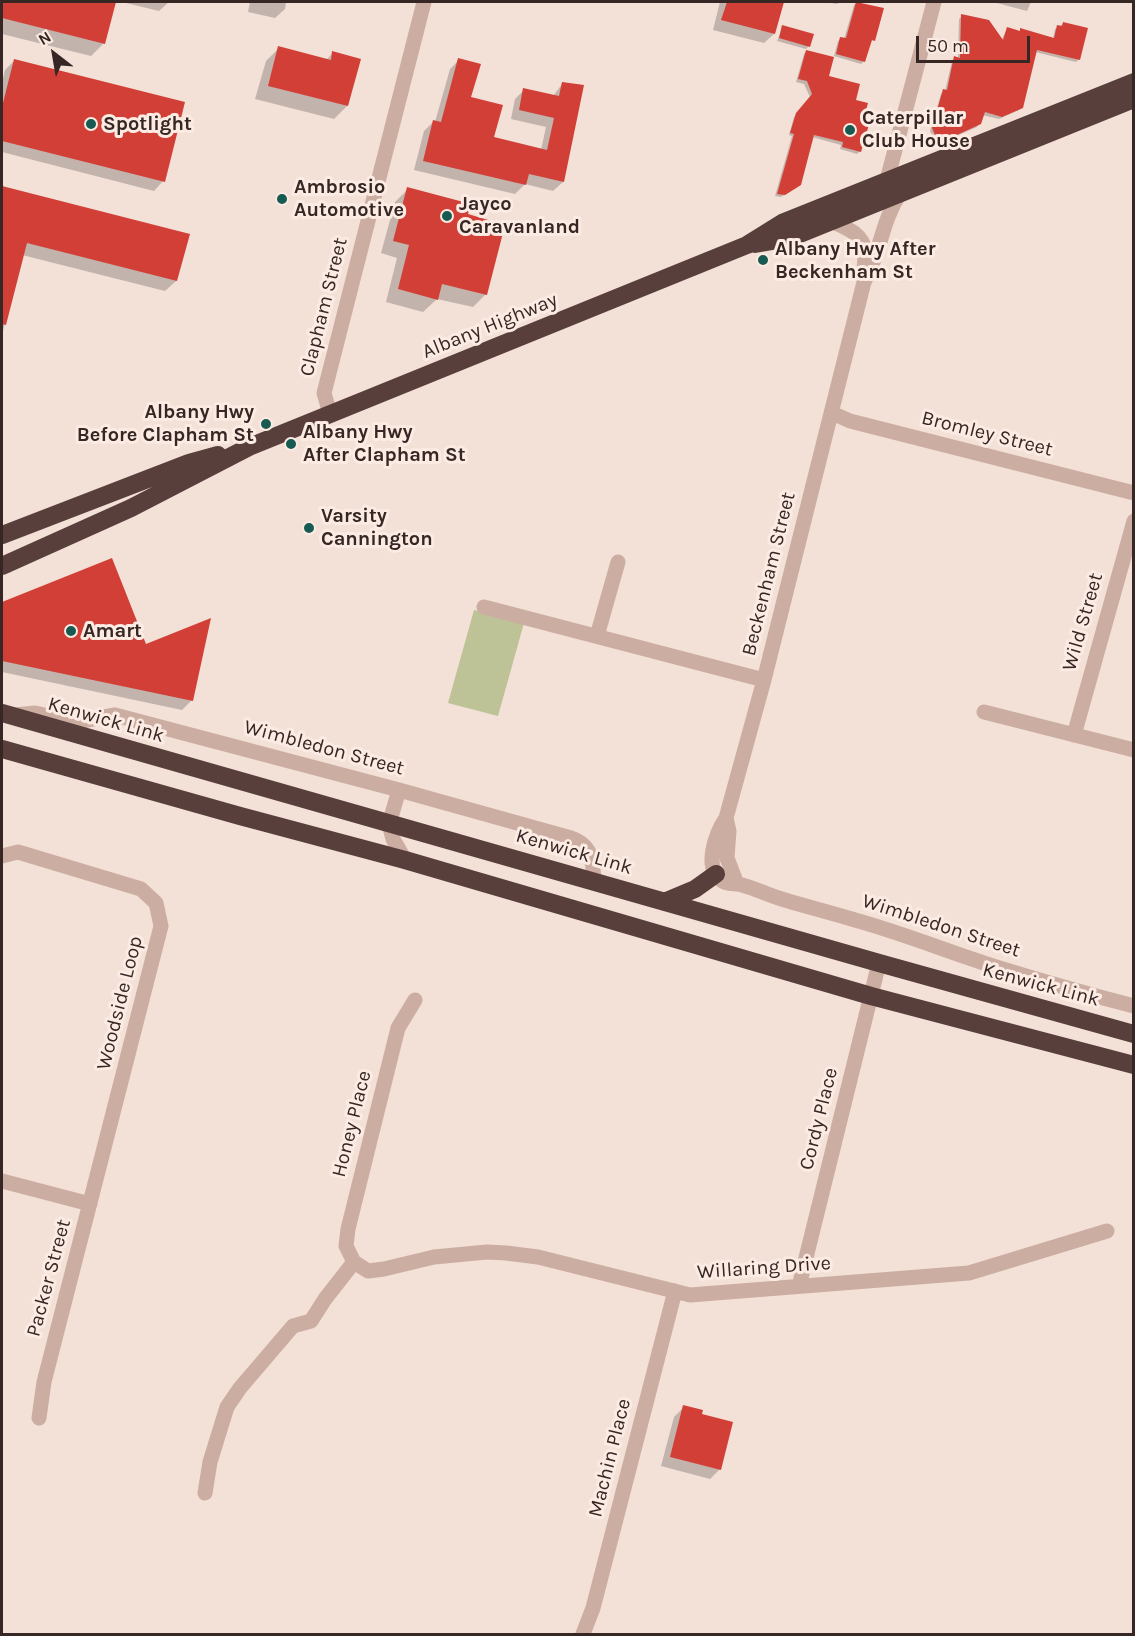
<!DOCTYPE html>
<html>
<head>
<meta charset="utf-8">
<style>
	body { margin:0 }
	#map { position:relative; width:1135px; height:1636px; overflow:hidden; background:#f3e0d7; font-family:Karla,sans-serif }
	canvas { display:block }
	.frame { position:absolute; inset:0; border:3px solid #362725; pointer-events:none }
	.north { position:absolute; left:24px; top:24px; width:60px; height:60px; -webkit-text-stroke:4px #fbebe3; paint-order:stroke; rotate:329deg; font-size:16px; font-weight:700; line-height:24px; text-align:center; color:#362725 }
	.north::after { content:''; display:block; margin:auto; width:21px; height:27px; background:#362725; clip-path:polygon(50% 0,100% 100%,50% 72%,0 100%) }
	.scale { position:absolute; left:916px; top:36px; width:114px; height:27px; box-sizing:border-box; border:3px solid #362725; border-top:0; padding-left:8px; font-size:18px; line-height:21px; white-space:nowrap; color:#362725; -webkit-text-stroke:4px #fbebe3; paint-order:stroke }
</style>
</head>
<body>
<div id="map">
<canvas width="1135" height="1636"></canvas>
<div class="frame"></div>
<div class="north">N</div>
<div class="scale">50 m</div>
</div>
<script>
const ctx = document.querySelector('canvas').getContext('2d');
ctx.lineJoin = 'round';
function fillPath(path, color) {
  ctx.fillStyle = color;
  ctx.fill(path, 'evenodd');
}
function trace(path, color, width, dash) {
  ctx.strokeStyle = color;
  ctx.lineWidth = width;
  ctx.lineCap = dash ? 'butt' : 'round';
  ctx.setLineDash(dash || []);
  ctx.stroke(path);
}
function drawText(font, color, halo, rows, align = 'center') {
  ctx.font = font + ' Karla,sans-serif';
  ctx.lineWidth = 6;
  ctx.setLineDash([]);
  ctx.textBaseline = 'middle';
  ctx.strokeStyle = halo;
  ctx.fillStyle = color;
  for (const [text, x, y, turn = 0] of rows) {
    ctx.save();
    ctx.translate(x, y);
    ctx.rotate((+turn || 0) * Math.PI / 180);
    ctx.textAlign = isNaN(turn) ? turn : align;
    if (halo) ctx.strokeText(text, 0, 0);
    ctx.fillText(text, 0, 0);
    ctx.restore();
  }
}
fillPath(new Path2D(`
	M474,610L524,623L498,716L448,703Z`), '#bdc396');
fillPath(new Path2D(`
	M2,2H114L104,43L91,56L2,34Z
	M122,2H169L159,11Z
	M250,2H286L285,9L275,18L248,12Z
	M720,2H780L779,5L781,6L774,34L764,43L713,30Z
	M826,2H840L837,4Z
	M857,2L874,40L869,42L864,61L861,64L834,56L838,41L841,39H844L854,5Z
	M993,2H1031L1027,11Z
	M962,16L1001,41L1007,29L1019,32L1021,30L1053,39L1055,29L1063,24L1086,29L1078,60L1076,62L1035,52L1022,107L1019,110L999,119L982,115L977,127L942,142L934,139L930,131L941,94L945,91L952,61L954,58L958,59L959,19Z
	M783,27L809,46L806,49L777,41Z
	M279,48L326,60L333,53L347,106L334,119L255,99L266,61Z
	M807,51L827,77L854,101L860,151L857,154L840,149L841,145L812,137L796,188L781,197L775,196L792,136L789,135L794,117L810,97L804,84L796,82L804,54Z
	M15,60L163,181L154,191L2,152V83L5,70Z
	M459,60L469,98L492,138L541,150L546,127L511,119L515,99L524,90L553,96L563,83V182L553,191L525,184L515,194L414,170L424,131L433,122H435L450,69Z
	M2,187L188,235L176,281L165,291L22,255L2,335Z
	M408,189L466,216L486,294L473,307L437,299L423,312L386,302L397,258L381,253L395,202Z
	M111,560L145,646L192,700L182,710L2,672V604Z
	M684,1407L720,1469L710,1479L661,1466L674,1417Z`), '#0003');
fillPath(new Path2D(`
	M2,2H116L105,44L2,18Z
	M727,2H784L775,34L721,20Z
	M856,2L884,8L875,41L872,40L865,62L836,54L840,37L846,38Z
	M961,14L989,20L1003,40L1007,27L1020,31V28L1054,38L1057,25L1062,26L1063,22L1088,28L1080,60L1037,50L1023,108L1002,117L985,112L981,124L946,140L936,137L932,128L943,89L947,90L954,56L960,58Z
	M782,25L814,34L810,47L779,38Z
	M278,46L331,60L332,51L361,59L348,106L268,86Z
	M806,50L834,57L829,76L860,84L856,100L868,103L865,114L868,115L866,121H870L861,152L842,147L843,142L814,135L801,185L785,195L777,194L794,134L790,133L796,113L812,94L807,81L798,79Z
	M458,58L481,64L471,97L503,105L494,137L547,150L554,118L519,110L523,88L559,96L562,82L584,85L564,182L529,174L526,185L423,161L433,120L441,122Z
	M14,59L185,102L165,182L2,141V107Z
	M2,186L190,234L177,281L27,243L6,325L2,324Z
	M407,187L471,204L468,214L505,225L487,295L442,284L438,300L398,289L409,245L393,241Z
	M112,558L146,644L211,618L193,701L2,661V602Z
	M683,1405L703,1410L702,1414L733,1422L721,1470L670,1457Z`), '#d13f37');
trace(new Path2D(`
	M887,180L934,2
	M900,193C881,223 881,252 864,282L764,680L726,818C716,833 703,866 721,880C728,886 735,882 742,885C757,889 770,896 785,900C808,907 832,913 855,920C906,934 956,955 1006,970C1048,983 1091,995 1134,1006
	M831,221C845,227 864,234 865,252C865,260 864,268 864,276
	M832,413L850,421L1134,493
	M330,414L324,393L424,2
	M484,607L764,680
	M597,636L618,562
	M984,712L1134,750
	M15,715L35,713L76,722L115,715L399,790L571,838C592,845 593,861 594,881
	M1074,735L1134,521
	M399,790L389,824L393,839L405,860
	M726,818L729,831L727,858L737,884
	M2,856L18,852L141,889L156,903L161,926L44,1382L39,1418
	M2,1181L90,1204
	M354,1262L368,1271L384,1269L434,1257L487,1252L506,1253L538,1257L690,1295L969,1273L1107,1231
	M354,1262L346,1246L348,1229L398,1028L415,1000
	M799,1286L879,963
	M205,1493L210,1462L227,1407L240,1388L293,1326L311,1321L325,1299L354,1262
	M583,1634L593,1608L675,1291`), '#ccada2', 15);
trace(new Path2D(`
	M755,244L790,238L1134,99
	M2,535L189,463L218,455
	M2,566L131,508L249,447L747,245L784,222L1134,82
	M2,713L879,963L1134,1034
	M2,749L240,816L405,860L871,996L1134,1065
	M664,902L695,889L716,874`), '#583f3b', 18);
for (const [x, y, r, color] of [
	[91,124,6,"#175a52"],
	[850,130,6,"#175a52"],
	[282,199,6,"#175a52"],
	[447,216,6,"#175a52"],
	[763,260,6,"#175a52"],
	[266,424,6,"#175a52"],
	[291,444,6,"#175a52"],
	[309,528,6,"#175a52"],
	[71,631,6,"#175a52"]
]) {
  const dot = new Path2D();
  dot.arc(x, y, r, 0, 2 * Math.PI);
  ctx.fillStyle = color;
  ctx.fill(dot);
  trace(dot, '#fbebe3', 2);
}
drawText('bold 20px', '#362725', '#fbebe3', [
	["Caterpillar",862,118],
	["Club House",862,141],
	["Spotlight",103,124],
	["Ambrosio",294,187],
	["Automotive",294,210],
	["Jayco",459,204],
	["Caravanland",459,227],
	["Albany Hwy After",775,249],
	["Beckenham St",775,272],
	["Albany Hwy",254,412,"right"],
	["Before Clapham St",254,435,"right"],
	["Albany Hwy",303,432],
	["After Clapham St",303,455],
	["Varsity",321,516],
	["Cannington",321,539],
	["Amart",83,631]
], 'left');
drawText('20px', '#362725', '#fbebe3', [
	["Clapham Street",324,307,-76],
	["Albany Highway",490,326,-22],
	["Bromley Street",987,434,14],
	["Beckenham Street",769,574,-76],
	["Wild Street",1083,622,-74],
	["Kenwick Link",106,720,16],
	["Wimbledon Street",324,748,15],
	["Kenwick Link",574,852,16],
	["Wimbledon Street",941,926,18],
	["Kenwick Link",1041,985,15],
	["Woodside Loop",120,1003,-76],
	["Cordy Place",819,1119,-76],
	["Honey Place",352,1124,-76],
	["Willaring Drive",764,1268,-4],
	["Packer Street",49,1278,-75],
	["Machin Place",610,1458,-76]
]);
</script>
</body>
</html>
